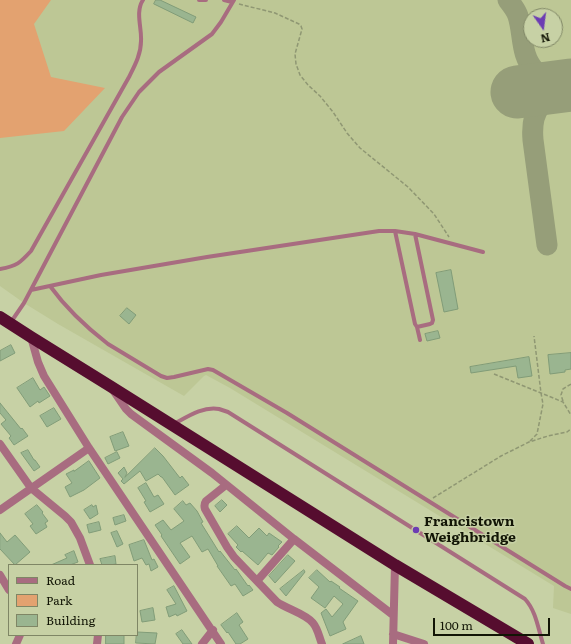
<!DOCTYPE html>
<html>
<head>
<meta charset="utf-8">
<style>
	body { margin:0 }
	#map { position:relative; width:571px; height:644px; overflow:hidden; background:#c7d1a5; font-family:Literata,serif }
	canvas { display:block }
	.legend { position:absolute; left:8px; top:564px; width:130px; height:72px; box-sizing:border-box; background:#c7d1a5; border:1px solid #7f8665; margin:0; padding:5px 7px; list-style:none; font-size:12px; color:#121505 }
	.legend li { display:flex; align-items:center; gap:8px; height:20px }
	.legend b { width:20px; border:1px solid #7f8665 }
	.north { position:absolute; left:523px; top:8px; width:40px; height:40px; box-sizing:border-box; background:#c7d1a5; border:1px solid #7f8665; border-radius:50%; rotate:166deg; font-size:11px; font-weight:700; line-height:16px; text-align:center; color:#121505 }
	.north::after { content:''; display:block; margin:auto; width:14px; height:18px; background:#6c3cb3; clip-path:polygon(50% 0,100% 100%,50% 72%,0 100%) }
	.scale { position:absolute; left:433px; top:618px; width:117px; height:18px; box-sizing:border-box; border:2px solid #121505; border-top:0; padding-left:5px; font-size:12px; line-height:14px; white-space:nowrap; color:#121505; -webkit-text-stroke:3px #c7d1a5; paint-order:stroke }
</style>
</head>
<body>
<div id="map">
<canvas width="571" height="644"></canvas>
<ul class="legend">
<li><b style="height:5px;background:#a86c80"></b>Road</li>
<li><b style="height:11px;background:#e3a270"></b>Park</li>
<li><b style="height:11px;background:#9ab590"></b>Building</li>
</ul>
<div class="north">N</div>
<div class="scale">100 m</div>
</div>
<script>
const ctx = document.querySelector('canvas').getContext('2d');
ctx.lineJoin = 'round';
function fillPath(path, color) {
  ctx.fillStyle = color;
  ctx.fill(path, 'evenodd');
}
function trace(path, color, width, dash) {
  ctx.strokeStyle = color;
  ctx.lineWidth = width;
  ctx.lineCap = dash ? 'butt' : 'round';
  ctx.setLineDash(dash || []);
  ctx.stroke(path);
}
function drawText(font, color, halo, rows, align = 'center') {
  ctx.font = font + ' Literata,serif';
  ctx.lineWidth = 3;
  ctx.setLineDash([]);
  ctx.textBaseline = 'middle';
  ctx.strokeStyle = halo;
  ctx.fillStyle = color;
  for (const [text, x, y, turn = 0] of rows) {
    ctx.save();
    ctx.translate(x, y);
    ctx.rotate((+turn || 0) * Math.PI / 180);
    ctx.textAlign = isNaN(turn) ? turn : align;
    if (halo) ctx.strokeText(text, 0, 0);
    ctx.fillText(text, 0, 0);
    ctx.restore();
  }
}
fillPath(new Path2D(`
	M0,0H571V614L553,608L554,586L230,388L206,375L204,376L184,396L58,324L24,303L0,286ZM531,16H555V40H531Z`), '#bdc795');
fillPath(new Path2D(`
	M0,0H51L34,24L51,77L105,88L64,131L0,138Z`), '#e3a270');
trace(new Path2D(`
	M508,0C512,5 516,10 518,16C524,35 520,55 535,71C538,75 542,78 547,80C554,83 563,83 571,84
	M547,245L533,140C530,106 544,100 571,87`), '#969e79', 21);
trace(new Path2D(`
	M517,92L571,85`), '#969e79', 53);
const building = new Path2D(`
	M156,0H160L196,17L193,23L154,4Z
	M451,270L458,309L444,312L436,273Z
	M127,308L136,315L129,324L120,316Z
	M438,331L440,338L427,341L425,334Z
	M11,345L15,353L0,361V351Z
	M571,353V369L565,370V372L550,374L548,355Z
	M529,357L532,376L518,378L516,366L471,373L470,367Z
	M33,378L40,390L44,387L50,396L39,403L38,401L30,407L17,388Z
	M0,403L21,429L22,428L28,436L14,445L9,438L11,436L1,424L6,420L0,413Z
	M54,408L61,419L47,427L40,416Z
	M123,432L129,446L115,451L110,437Z
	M155,448L163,456L180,478L182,476L189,485L175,495L162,477H161L158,474L146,481L140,471L124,484L121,481L123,479L118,473L124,467L127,473L125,477Z
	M28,450L34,460H35L40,467L34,471L21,453Z
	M117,452L120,458L108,464L105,458Z
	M89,461L100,478L84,490L70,497L65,487L72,483L66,474L74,470V471Z
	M146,483L154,497L158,495L164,504L150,512L144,502L146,501L138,488Z
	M222,500L227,505L220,512L215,506Z
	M183,501L186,505L190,503L197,511L203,522L201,523L219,552L220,551L235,570L236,569L248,586L249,585L253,590L243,596L235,584L231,586L217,566H218L208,549L202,552L192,536L180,543L190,557L180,564L161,536L162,535L155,525L163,520L171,530L184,521L174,509Z
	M37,505L43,512L42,513L48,521L45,523L47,527L36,534L30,526L33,524L25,514Z
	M92,505L93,507L96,505L98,514L90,519L84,510Z
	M124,515L126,521L115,525L113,518Z
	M99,522L101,530L89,533L87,525Z
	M237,526L249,538L259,528L267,536L269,533L282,542L278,546L279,547L272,555L268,553L258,565L242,551L241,552L236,547L238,545L228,534Z
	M117,531L123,544L117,547L111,533Z
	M0,533L7,542L15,535L30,552L15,565L0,549Z
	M144,540L152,560L154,559L158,567L151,571L149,564L146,565L142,558L134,561L129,545Z
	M74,551L78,562L70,565H51L67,558L65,555Z
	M288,555L295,561L275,583L269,576Z
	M115,556L116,564L110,565H102L100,559Z
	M304,570L305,572L286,596L280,589Z
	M317,570L330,582L331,581L340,587L339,588L358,601L343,622L346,629L330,636L321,613L326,609L332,617L343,604L334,596L325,608L311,598L319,587L309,578Z
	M174,586L187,611L177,616L176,614L169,617L166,607L176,604L167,590Z
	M153,608L155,620L142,622L140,611Z
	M237,613L243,622L239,625L248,639L240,644H236L228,632L227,633L221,625Z
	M182,630L192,644H183L176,634Z
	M137,632L157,633L155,644L136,643Z
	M106,635H124V644H106Z
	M361,636L364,644H343Z`);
fillPath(building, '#9ab590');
trace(building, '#819c78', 1);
trace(new Path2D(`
	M239,4L275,13L299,24L301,26L302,29L295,54L296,64L300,75L308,85L320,96L333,112L347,133L360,148L408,187L434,214L449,237
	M494,374L563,402L571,415
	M563,401L561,395L563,389L571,384
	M530,441L537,434L543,404L541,393L534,336
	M433,498L501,456L529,442L548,436L567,432L571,429`), '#8f9773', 1.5, [4, 2]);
trace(new Path2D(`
	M199,0H206
	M224,0L232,2
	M395,231L415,324L417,327L430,324L432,323L433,320L415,234
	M0,269C17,266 20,263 31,251L129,77C135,65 141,54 141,41C142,28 135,12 143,0
	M50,286C66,308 86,327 108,344L161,376L167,378L174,377L208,369L213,370L287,413L565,586L571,589
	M31,290L101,275L207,257L379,231H395L415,234L483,252
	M11,322L24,303L122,117L139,92L159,72L212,34L221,22L234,0
	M417,327L420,340
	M174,424C187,417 203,406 219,409C222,410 225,411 228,412L525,599C536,611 538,628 543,644`), '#a86c80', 4);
trace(new Path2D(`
	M31,337L38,362L44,376L89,448L221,644
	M113,390L126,409L131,414L212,473L294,539L393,615
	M0,444L31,488L65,516L71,522L80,538L90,565
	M226,485L206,501C204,504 204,506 205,509L227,547L234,557L277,602C287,609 306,614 313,623C318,629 319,637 322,644
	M0,510L89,448
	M0,575L9,590
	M257,581L294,539
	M393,634L424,644
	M16,644L20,635
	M97,644L98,635
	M202,644L213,630
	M393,644L395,565`), '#a86c80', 8);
trace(new Path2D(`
	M0,317L31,337L110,386L395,565L528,644`), '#560d2f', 12);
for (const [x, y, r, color] of [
	[416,530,4,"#6c3cb3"]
]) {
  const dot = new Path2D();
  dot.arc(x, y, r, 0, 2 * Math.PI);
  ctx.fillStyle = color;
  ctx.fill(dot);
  trace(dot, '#c7d1a5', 1.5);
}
drawText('bold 14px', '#121505', '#c7d1a5', [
	["Francistown",424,522],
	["Weighbridge",424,538]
], 'left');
</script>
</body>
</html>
